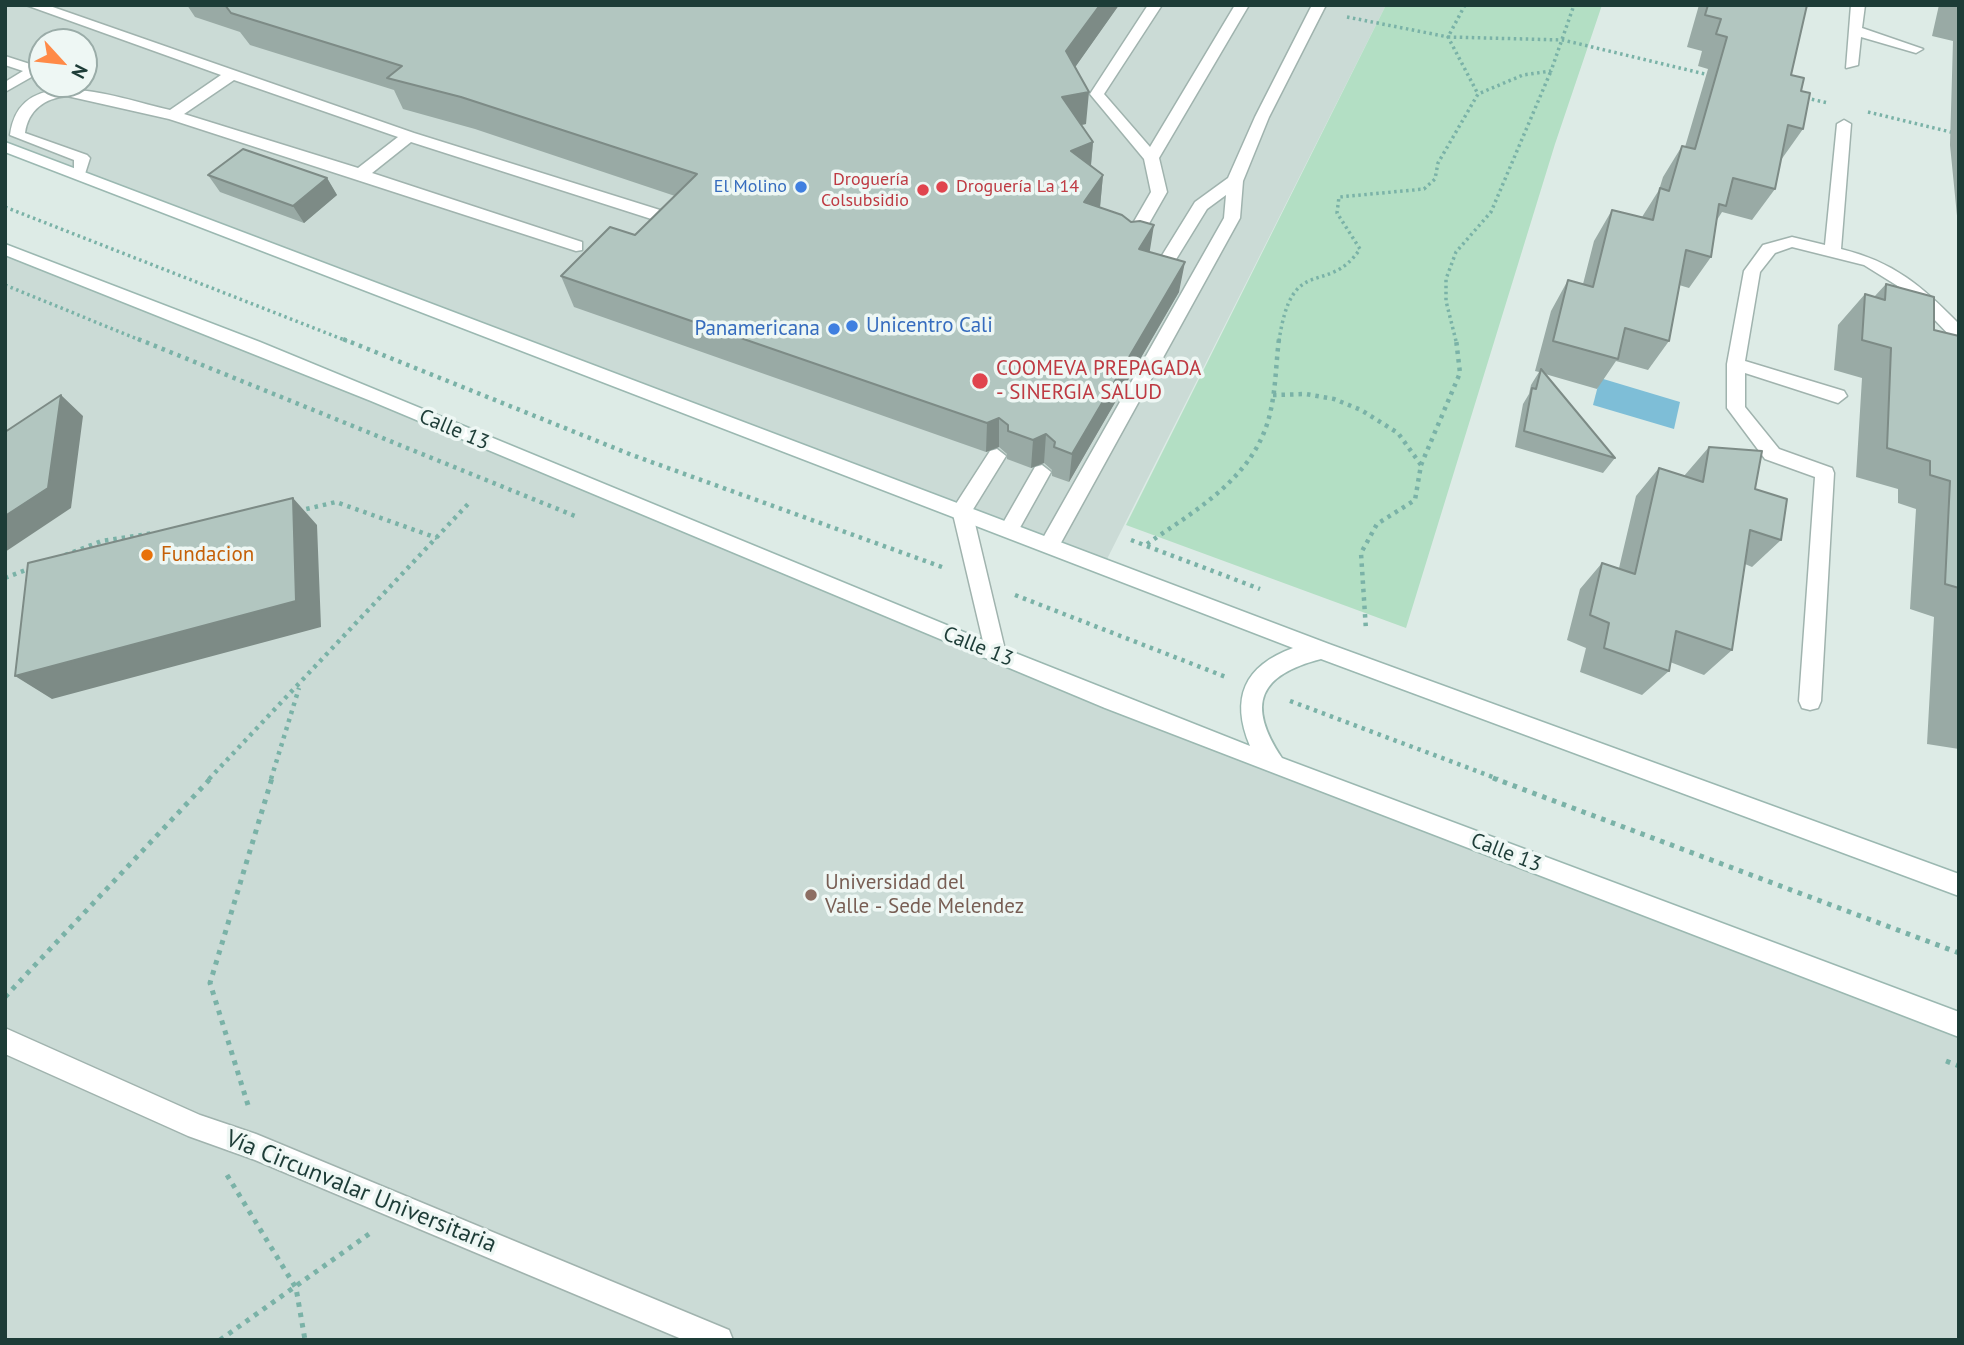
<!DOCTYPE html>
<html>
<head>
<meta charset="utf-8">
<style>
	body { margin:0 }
	#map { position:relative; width:1964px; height:1345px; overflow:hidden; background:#ddebe6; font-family:"PT Sans",sans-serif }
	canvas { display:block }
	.frame { position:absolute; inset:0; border:7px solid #1d3c37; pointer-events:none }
	.north { position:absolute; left:28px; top:28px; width:70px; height:70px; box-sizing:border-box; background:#eef7f4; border:2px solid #9aaca8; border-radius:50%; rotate:117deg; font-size:19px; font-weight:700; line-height:28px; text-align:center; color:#1d3c37 }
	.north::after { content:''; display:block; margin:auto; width:24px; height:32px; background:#ff8a47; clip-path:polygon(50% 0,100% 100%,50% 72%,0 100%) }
</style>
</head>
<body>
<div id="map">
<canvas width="1964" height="1345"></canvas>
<div class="frame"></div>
<div class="north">N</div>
</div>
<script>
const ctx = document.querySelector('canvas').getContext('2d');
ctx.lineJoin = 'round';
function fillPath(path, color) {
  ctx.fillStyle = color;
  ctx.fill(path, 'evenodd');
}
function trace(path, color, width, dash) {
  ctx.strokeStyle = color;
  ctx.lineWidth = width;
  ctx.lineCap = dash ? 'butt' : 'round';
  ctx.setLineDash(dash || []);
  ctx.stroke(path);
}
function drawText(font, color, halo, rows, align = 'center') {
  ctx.font = font + ' "PT Sans",sans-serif';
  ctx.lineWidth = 7;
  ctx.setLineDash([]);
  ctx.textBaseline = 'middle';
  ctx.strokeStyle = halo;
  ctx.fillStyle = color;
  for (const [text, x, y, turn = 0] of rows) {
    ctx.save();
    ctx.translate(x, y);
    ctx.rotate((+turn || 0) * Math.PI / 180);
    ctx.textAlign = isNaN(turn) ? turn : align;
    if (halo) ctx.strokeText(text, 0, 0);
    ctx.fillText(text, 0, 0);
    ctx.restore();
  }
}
fillPath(new Path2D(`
	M5,5H1386L1104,565L5,147ZM42,42H84V84H42Z
	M5,249L996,654L1959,1025V1340H5Z`), '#cbdbd6');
fillPath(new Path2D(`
	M1386,5H1602L1555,144L1406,628L1126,525Z`), '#b3dfc4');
fillPath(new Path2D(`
	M1600,378L1680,402L1674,429L1593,405Z`), '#7ebed7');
const lane = new Path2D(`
	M26,5H47L414,133L679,216L681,220L679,224H667L411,142L372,173L582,242V250L576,251L169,119L67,96C45,98 28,110 25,133L87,155L90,158L84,177H74V160L10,135C20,58 122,100 170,110L221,75ZM234,80L398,137L358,168L184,114Z
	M1148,5H1162L1104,94L1150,147L1235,5H1249L1159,158L1167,192L1135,248L1129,249L1121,244L1151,192L1144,159L1090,94Z
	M1312,5H1326L1269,117L1243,181L1240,218L1057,550H1043L1040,544L1043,538L1224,218L1226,195L1207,209L1167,274H1155L1153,270L1195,202L1228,178L1255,117Z
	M1851,5H1865L1862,28L1923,49L1916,53L1861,37L1858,65L1846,68Z
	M5,56L33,65L42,61V71L5,92V82L23,71L5,65Z
	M1844,120L1851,124L1841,249C1894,262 1922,286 1959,324V341L1953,339L1909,293L1864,265L1792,247L1775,253L1760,272L1745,361L1844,391L1847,396L1838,403L1745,373V407L1779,449L1832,468L1834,473L1821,701L1818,708L1810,710L1802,708L1799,701L1815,477L1765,459L1727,408V364L1744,271L1763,245L1792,237L1825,245L1837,124Z
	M997,449L1006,456L972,511L1006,654L1003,660L996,663L989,660L986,654L952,510L990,451Z
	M1042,465L1051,472L1017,533H1003L1000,528L1003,523L1035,467Z
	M5,1028L200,1115L256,1134L729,1330L733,1340H684L255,1160L188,1136L5,1054Z`);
const secondary = new Path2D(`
	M5,142L1329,644L1959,874V896L1321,659C1259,675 1246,704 1282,758L1959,1012V1037L1105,708L371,401L5,255V244L260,342L1000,647L1250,746C1230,698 1244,666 1293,648L5,152Z`);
trace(lane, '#a0b3ae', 3);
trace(secondary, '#9bb8b1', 3);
trace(new Path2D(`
	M1465,5L1448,37L1563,40L1709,75
	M1347,17L1448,37L1478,94
	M1806,98L1828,103
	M1868,112L1959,134
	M5,207L347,341
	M5,285L142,341
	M1279,341C1292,251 1327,298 1360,249L1337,213L1339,197L1424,189L1435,179L1438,163L1478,94L1523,75L1551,71L1574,5
	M1456,341L1446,301V279L1456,252L1491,212L1551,71`), '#7ab2a7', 3.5, [2.5, 3.5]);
trace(new Path2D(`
	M138,339L575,516
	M343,339L632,455L942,567
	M1273,395L1306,394L1334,399L1361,410L1398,433L1421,465L1415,500L1377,524L1361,553L1366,630
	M1421,465L1460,373L1456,339
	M298,511L336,502L437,538
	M1131,540L1260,589
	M1147,544C1199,508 1258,475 1271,409C1276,386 1276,362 1279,339
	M65,555L102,541L154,533
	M5,578L31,568
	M1015,595L1226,677
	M1290,701L1498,779
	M209,779L468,504
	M271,779L299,688`), '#7ab2a7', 4.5, [3.5, 5]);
trace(new Path2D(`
	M1493,778L1959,953
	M5,997L211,778
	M1946,1061L1959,1066
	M248,1105L210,983L272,778
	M227,1175L296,1288L305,1340
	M220,1340L369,1234`), '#7ab2a7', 5, [4.5, 6]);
fillPath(lane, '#fff');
fillPath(secondary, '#fff');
fillPath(new Path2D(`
	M187,5H1119L1075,67L1086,124L1081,125L1093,142L1091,166L1103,175L1100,207L1149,252L1179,292L1069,482L1052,476V470L1044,463L1031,468L1007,459V454L999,447L986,452L574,307L561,276L635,235L675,196L475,129L403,109L394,90L250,45L240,32L195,17Z
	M1699,5H1807L1791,75L1801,91L1803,129L1781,160L1775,189L1752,220L1722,212L1717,220L1711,257L1689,288L1679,285L1669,341L1648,370L1616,361L1597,389L1545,374L1615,458L1603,473L1515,447L1523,404L1529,394L1531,385L1539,372L1535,371L1551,311L1568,280L1583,284L1594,241L1612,210L1642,217L1659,190L1663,177L1682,146L1685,147L1708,69L1698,66L1702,51L1687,47Z
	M1939,5H1959V236L1950,145L1953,41L1932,36Z
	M208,175L327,178L337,195L304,223L220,192Z
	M1886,284L1934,330L1959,336V749L1927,744L1934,617L1910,609L1916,509L1898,503V489L1856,477L1862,378L1834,370L1838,325L1865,294L1874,297Z
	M1709,447L1755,489L1781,540L1752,567L1745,564L1732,650L1704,675L1670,662L1669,671L1642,695L1580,672L1586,648L1567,640L1580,589L1602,563L1619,568L1636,496L1659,468L1684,476Z`), '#99aaa5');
fillPath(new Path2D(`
	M1100,5H1119L1064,83L1066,51Z
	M1089,92L1086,124L1059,129L1062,97Z
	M1093,142L1090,174L1071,151Z
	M1103,175L1100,207L1082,233L1084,202Z
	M327,178L337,195L304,223L293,206Z
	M1154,225L1149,256L1139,249Z
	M1185,262L1179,292L1069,482L1072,454Z
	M61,395L83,416L71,508L5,552V516Z
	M999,418V447L986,452L987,423Z
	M1046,434L1044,463L1031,468L1033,440Z
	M293,498L317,525L321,627L52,699L15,676Z`), '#7d8b86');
const building = new Path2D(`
	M225,5H1100L1066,51L1089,92L1062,97L1093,142L1071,151L1103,175L1084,202L1122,215L1131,222L1140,221L1154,225L1139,249L1185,262L1072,454L1054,447L1055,442L1046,434L1033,440L1008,431V425L999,418L987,423L561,276L610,227L635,235L697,174L461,97L387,78L402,66L231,13Z
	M1708,5H1807L1791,75L1804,78L1801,91L1810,93L1803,129L1788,125L1775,189L1733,178L1726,206L1719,204L1711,257L1686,250L1669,341L1625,328L1618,359L1553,341L1568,280L1593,287L1612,210L1653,220L1660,188L1669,191L1682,146L1695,149L1727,37L1716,34L1721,19L1705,15Z
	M243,149L327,178L293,206L208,175Z
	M1886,284L1934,297V330L1959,336V588L1945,584L1950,481L1930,475V461L1887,448L1891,348L1862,340L1865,294L1885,300Z
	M1541,369L1615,458L1524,431L1532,388L1536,389Z
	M61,395L48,488L5,516V432Z
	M1709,447L1762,451L1755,489L1787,499L1781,540L1750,530L1732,650L1676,631L1669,671L1604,648L1609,623L1590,615L1602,563L1635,574L1659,468L1703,482Z
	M293,498L296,601L15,676L28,563Z`);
fillPath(building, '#b2c6c0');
trace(building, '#7d8b86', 2);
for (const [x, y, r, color] of [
	[801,187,7,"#3f7fe0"],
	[942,187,7,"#e0444e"],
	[923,190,7,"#e0444e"],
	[852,326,7,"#3f7fe0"],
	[834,329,7,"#3f7fe0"],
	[980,381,9,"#e0444e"],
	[147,555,7,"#e8710a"],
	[811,895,7,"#8d6e63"]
]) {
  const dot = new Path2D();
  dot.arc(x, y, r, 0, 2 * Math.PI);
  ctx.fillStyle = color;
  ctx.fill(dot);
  trace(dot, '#eef7f4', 2.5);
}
drawText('18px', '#be3a42', '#eef7f4', [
	["Droguería",909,180],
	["Colsubsidio",909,201],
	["Droguería La 14",956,187,"left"]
], 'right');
drawText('18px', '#366cbe', '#eef7f4', [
	["El Molino",787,187]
], 'right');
drawText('21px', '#366cbe', '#eef7f4', [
	["Unicentro Cali",866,326],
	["Panamericana",820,329,"right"]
], 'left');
drawText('21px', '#be3a42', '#eef7f4', [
	["COOMEVA PREPAGADA",996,369],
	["- SINERGIA SALUD",996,393]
], 'left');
drawText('21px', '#1d3c37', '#eef7f4', [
	["Calle 13",454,430,23],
	["Calle 13",978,647,22],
	["Calle 13",1506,853,21]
]);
drawText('21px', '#c56008', '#eef7f4', [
	["Fundacion",161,555]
], 'left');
drawText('21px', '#785e54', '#eef7f4', [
	["Universidad del",825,883],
	["Valle - Sede Melendez",825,907]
], 'left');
drawText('24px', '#1d3c37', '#eef7f4', [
	["Vía Circunvalar Universitaria",361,1192,22]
]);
</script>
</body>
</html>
